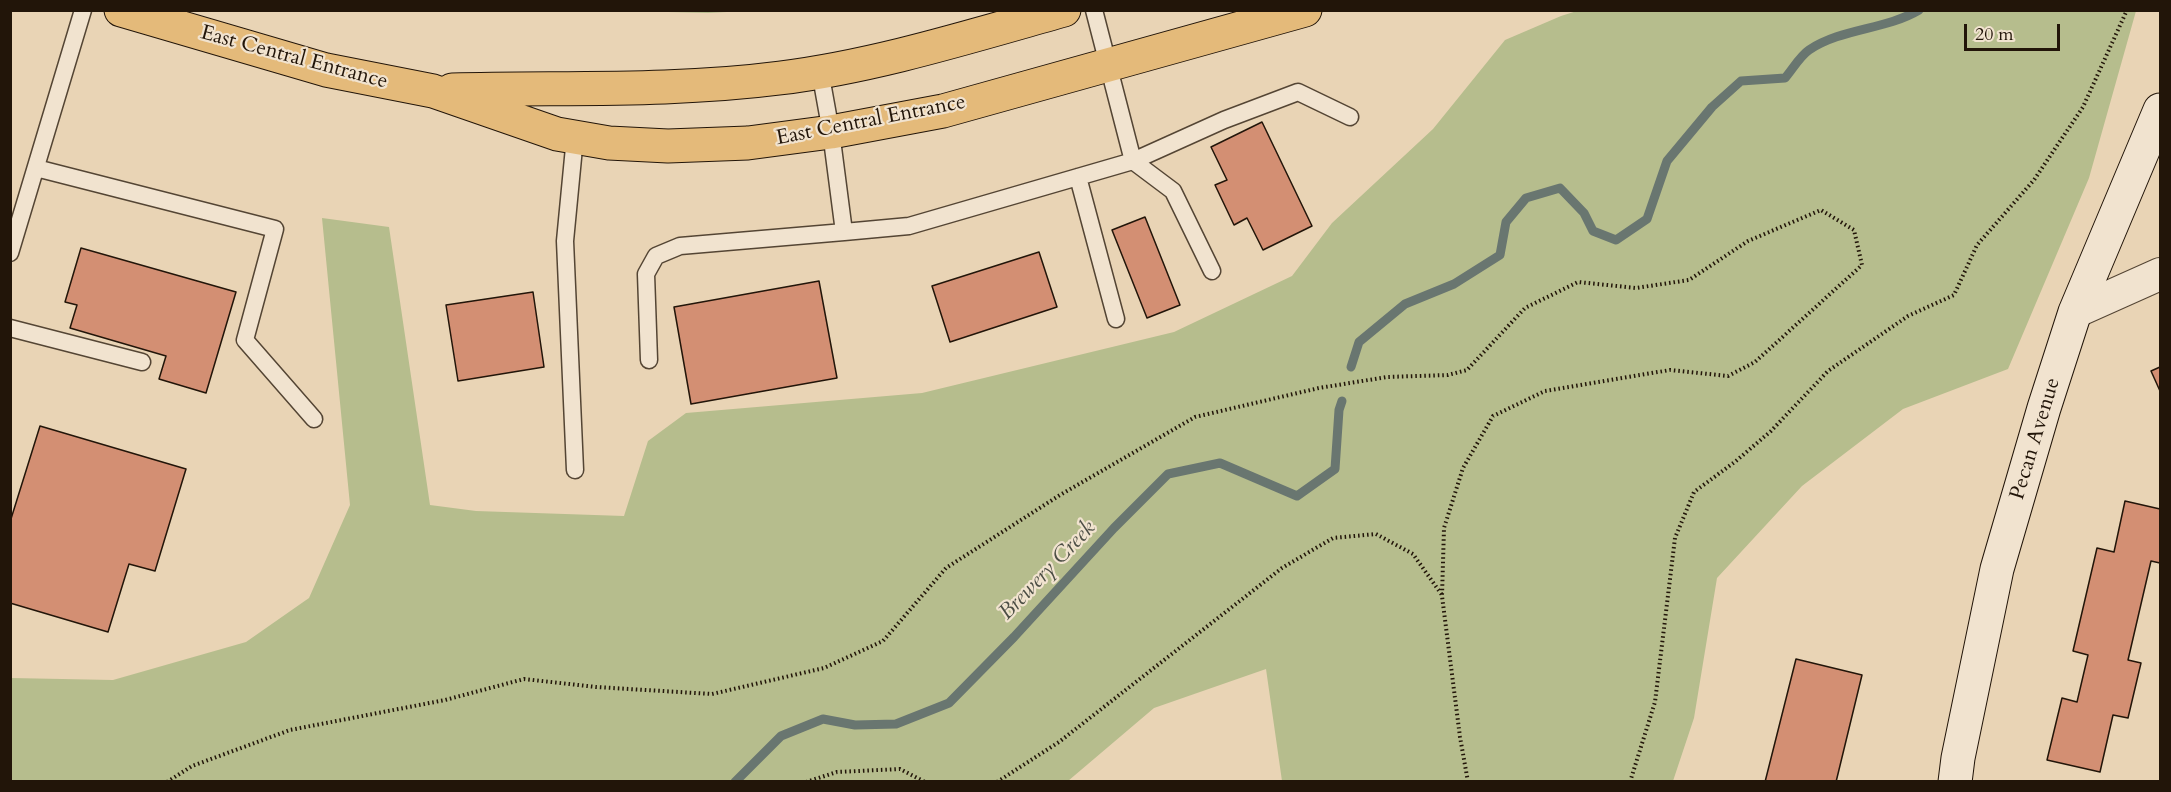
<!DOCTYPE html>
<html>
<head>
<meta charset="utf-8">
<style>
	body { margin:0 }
	#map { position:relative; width:2171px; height:792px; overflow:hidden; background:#e9d4b5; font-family:Cardo,serif }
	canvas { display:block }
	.frame { position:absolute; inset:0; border:12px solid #221509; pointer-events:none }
	.scale { position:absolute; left:1964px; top:24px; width:96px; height:27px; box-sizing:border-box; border:3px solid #221509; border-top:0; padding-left:8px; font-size:18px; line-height:21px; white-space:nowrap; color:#221509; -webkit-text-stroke:4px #f1e3cf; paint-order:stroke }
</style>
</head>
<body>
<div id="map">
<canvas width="2171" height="792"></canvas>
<div class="frame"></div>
<div class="scale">20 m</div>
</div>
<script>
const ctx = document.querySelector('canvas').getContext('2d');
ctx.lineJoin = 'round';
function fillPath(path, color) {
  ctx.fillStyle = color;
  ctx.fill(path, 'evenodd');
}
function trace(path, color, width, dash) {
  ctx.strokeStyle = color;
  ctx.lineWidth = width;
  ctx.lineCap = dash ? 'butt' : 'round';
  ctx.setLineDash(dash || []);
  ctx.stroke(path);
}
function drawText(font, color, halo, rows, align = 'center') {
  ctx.font = font + ' Cardo,serif';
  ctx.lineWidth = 4.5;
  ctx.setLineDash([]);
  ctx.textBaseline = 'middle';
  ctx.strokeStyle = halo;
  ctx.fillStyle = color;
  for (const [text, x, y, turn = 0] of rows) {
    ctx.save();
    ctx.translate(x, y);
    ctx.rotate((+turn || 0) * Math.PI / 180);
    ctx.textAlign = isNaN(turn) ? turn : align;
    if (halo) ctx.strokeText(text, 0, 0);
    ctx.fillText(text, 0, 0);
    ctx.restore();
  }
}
fillPath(new Path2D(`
	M1580,10L2136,11L2089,178L2008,369L1903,409L1802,486L1717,578L1694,718L1673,781H1282L1266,669L1154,708L1068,781H11V678L113,680L246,642L309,598L350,505L322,218L389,227L430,505L476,511L624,516L648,441L686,413L922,393L1174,332L1292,276L1332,223L1433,129L1505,40L1561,16Z
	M628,11L746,10V11L708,13Z`), '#b6bd8d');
trace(new Path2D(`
	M1351,367L1359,342L1405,304L1454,284L1500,255L1506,222L1526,198L1560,188L1584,213L1593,231L1616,240L1647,219L1667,161L1712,107L1741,81L1785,78C1792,70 1800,56 1809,50C1842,28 1885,30 1919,10
	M735,782L781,736L823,719L855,725L896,724L949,703L1014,637L1114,528L1168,474L1220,463L1297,496L1335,469L1339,410L1342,401`), '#697670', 9);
const building = new Path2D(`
	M1262,122L1312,226L1263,250L1247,218L1234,225L1215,185L1227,180L1211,147Z
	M1145,217L1180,305L1147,318L1112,230Z
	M81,248L236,292L206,393L159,379L166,356L70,328L77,305L65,302Z
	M1039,252L1057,307L950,342L932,286Z
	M819,281L837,378L691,404L674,307Z
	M533,292L544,367L458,381L446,305Z
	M2160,367V391L2151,371Z
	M40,426L186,469L155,571L129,564L108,632L10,603V522Z
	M2125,501L2160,509V563L2151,561L2128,660L2141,663L2128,718L2113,715L2100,772L2047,760L2062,698L2077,702L2088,655L2073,651L2097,548L2114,552Z
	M1796,659L1862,675L1836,782H1765Z`);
fillPath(building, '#d38f73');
trace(building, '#221509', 1.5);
const lane = new Path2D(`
	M820,71L831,132L844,232L909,226L1133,161L1094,10
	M575,137L565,241L575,470
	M36,168L275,229L245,340L314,419
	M1078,177L1116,319
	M10,253L83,10
	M1212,271L1173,191L1133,161L1224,120L1298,92L1350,117
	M10,328L142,362
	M649,360L646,274L656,256L680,246L844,232`);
const street = new Path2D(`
	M2075,312L2160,274`);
const secondary = new Path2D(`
	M1955,782L1958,758L1997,569L2044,408L2075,312L2160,110`);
const highway = new Path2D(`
	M121,10L326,70L433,91L557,134L609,143L668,146L748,143L831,132L943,111L1305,10
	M452,90C562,87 671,92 780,78C876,66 971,36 1064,10`);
trace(lane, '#544534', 19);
trace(street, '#544534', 34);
trace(secondary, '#221509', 35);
trace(highway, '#221509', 35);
trace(new Path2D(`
	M167,782L192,766L290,730L445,700L524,679L596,687L712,694L824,668L883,641L946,568L1060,495L1195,417L1319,388L1387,377L1448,375L1467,370L1525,308L1578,282L1636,288L1689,280L1748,241L1821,210L1854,230L1862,265L1755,362L1728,376L1670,370L1545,391L1493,416L1463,468L1444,528L1442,596L1460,737L1468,782
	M806,782L837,772L900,769L925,782
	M997,782L1059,742L1282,568L1333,538L1376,534L1413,554L1442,595
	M1630,782L1655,702L1675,538L1694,492L1736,461L1771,431L1828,371L1908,316L1954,295L1977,245L2034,180L2083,107L2127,10`), '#221509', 4, [1.5, 3]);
trace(lane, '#f1e3cf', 16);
trace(street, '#f1e3cf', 32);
trace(secondary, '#f1e3cf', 33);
trace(highway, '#e4ba7a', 33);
drawText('21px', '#221509', '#f1e3cf', [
	["East Central Entrance",294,58,15],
	["East Central Entrance",871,121,-11],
	["Pecan Avenue",2036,439,-73]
]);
drawText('italic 22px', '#4c4e45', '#f1e3cf', [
	["Brewery Creek",1048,571,-46]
]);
</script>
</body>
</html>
